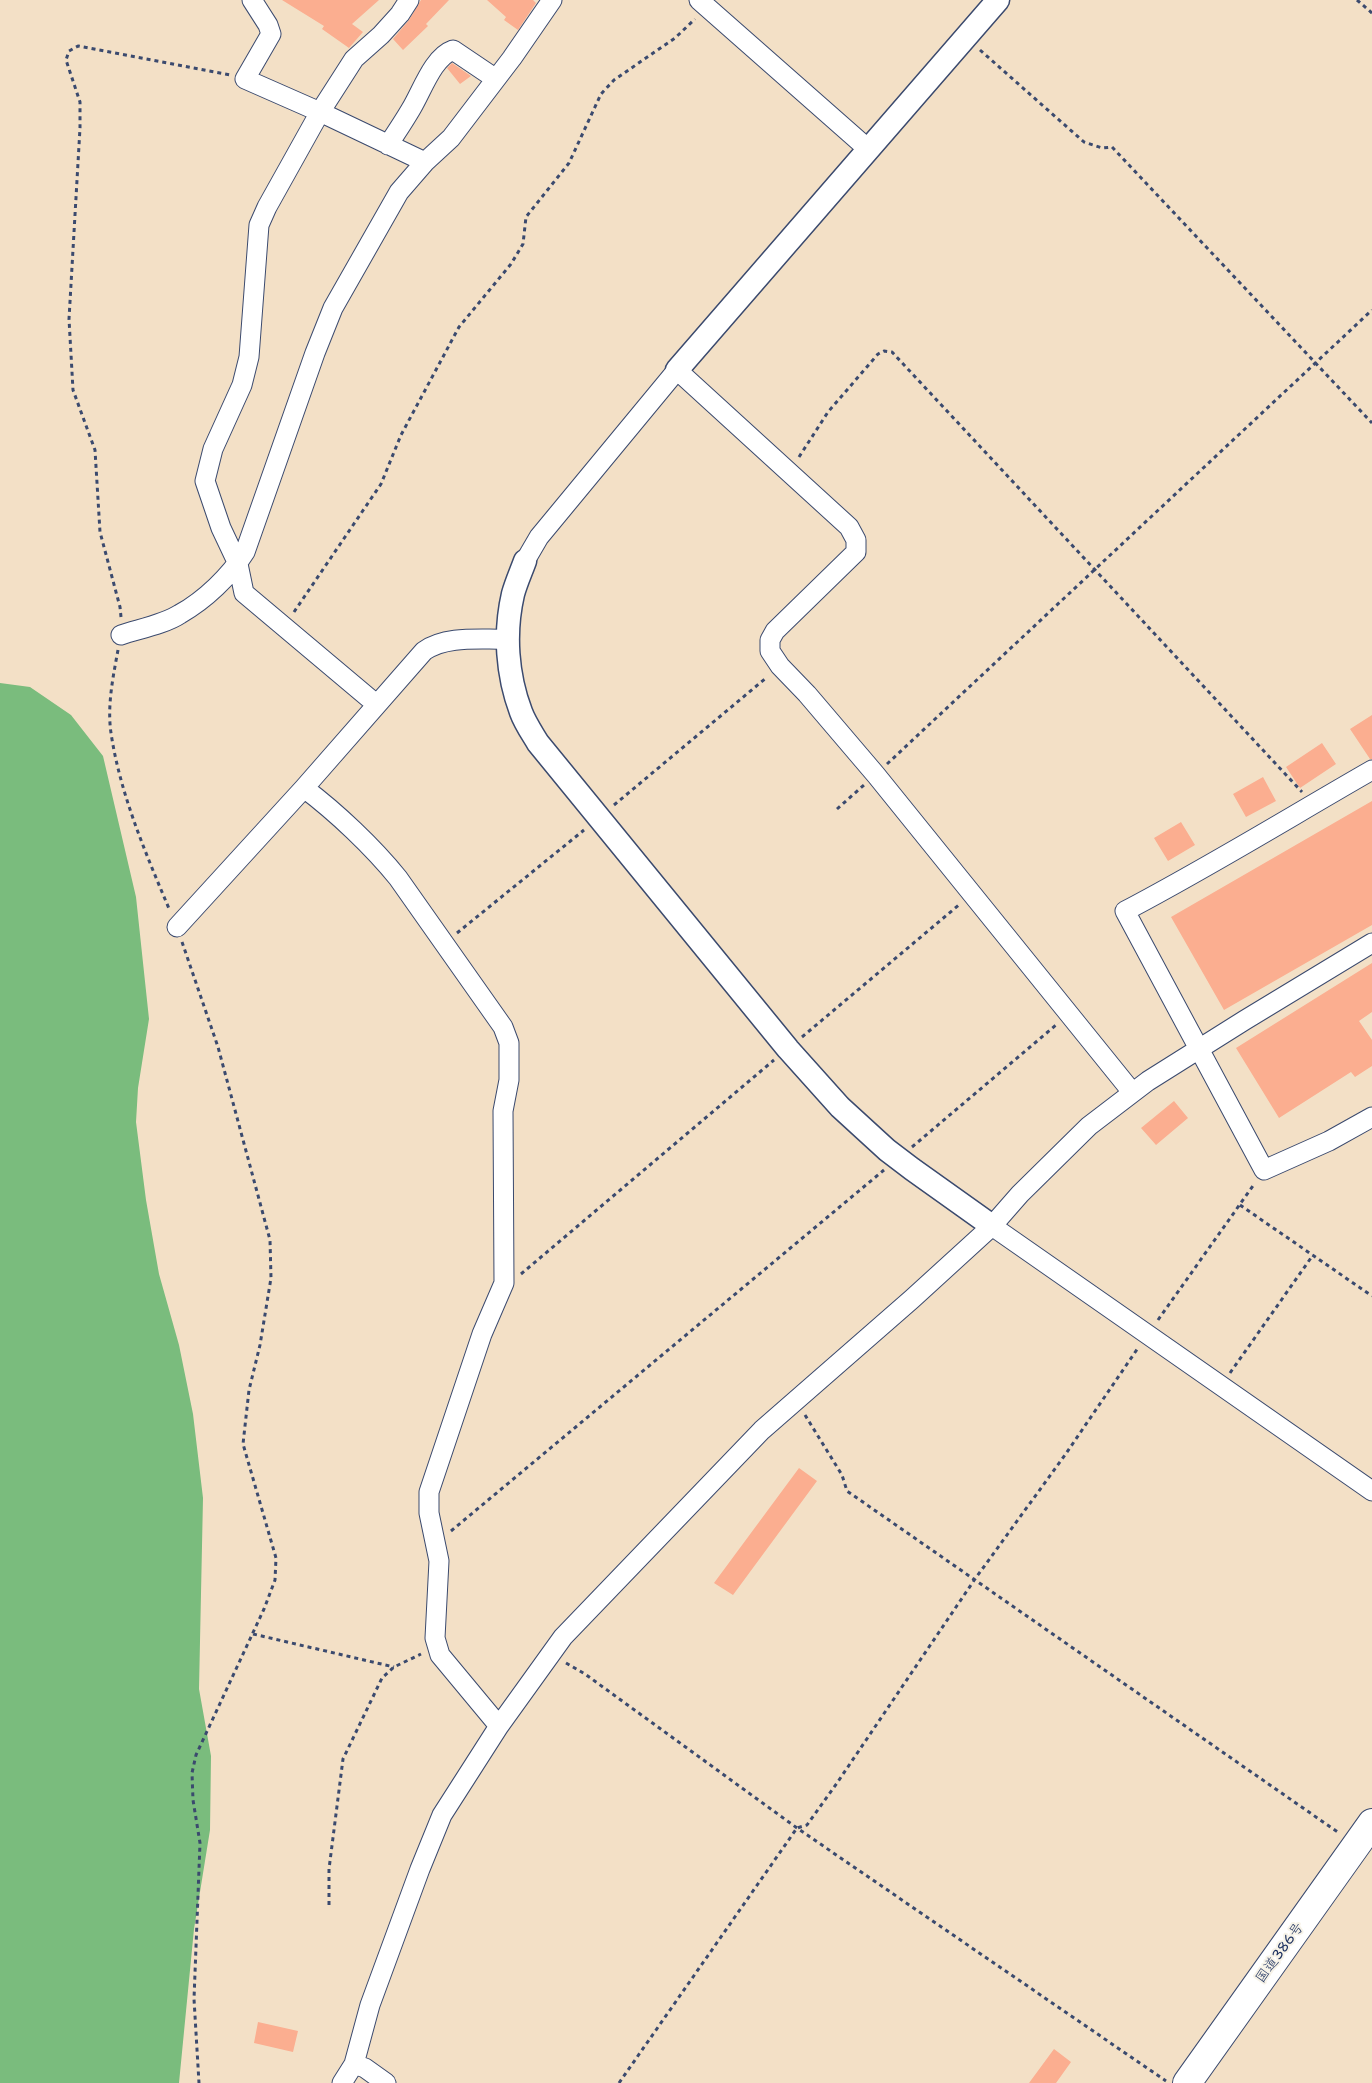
<!DOCTYPE html>
<html>
<head>
<meta charset="utf-8">
<style>
	body { margin:0 }
	canvas { display:block; background:#f3e0c6 }
</style>
</head>
<body>
<canvas width="1372" height="2083"></canvas>
<script>
const ctx = document.querySelector('canvas').getContext('2d');
ctx.lineJoin = 'round';
function fillPath(path, color) {
  ctx.fillStyle = color;
  ctx.fill(path, 'evenodd');
}
function trace(path, color, width, dash) {
  ctx.strokeStyle = color;
  ctx.lineWidth = width;
  ctx.lineCap = dash ? 'butt' : 'round';
  ctx.setLineDash(dash || []);
  ctx.stroke(path);
}
function drawText(font, color, halo, rows, align = 'center') {
  ctx.font = font + ' "Shantell Sans","Klee One",sans-serif';
  ctx.lineWidth = 4;
  ctx.setLineDash([]);
  ctx.textBaseline = 'middle';
  ctx.strokeStyle = halo;
  ctx.fillStyle = color;
  for (const [text, x, y, turn = 0] of rows) {
    ctx.save();
    ctx.translate(x, y);
    ctx.rotate((+turn || 0) * Math.PI / 180);
    ctx.textAlign = isNaN(turn) ? turn : align;
    if (halo) ctx.strokeText(text, 0, 0);
    ctx.fillText(text, 0, 0);
    ctx.restore();
  }
}
fillPath(new Path2D(`
	M0,683L30,687L71,715L103,756L136,897L149,1019L138,1088L136,1122L146,1200L159,1274L179,1345L193,1414L203,1498L199,1689L211,1756L210,1830L194,1929L179,2083H0Z`), '#7abc7d');
fillPath(new Path2D(`
	M282,0H379L352,24L363,32L349,48L322,29L324,26Z
	M421,0H449L426,24L428,26L403,50L393,39L409,20Z
	M487,0H533L536,3L518,30L504,20L506,17Z
	M452,63L471,76L460,84L447,68Z
	M1372,715V759H1370L1350,729Z
	M1322,743L1336,764L1300,788L1286,767Z
	M1263,777L1276,801L1246,817L1233,794Z
	M1372,801V925L1224,1010L1171,917Z
	M1181,822L1195,845L1168,861L1154,838Z
	M1372,963V1012L1359,1021L1372,1040V1066L1355,1077L1351,1072L1279,1118L1236,1048Z
	M1174,1101L1188,1118L1156,1145L1141,1128Z
	M799,1468L817,1481L733,1595L714,1583Z
	M258,2022L298,2031L293,2052L254,2043Z
	M1054,2049L1071,2062L1056,2083H1029Z`), '#fbae90');
const minor = new Path2D(`
	M252,0L268,25L271,34L245,79L320,112L267,207L259,225L249,357L242,385L213,449L205,481L221,528L238,564L244,593L376,704
	M409,0L400,14L381,35L354,59L320,112L425,162
	M699,0L868,149
	M388,145C396,133 404,121 411,109C422,91 433,57 453,50L496,79
	M525,561L539,537L677,370L849,527L856,540V552L775,631L770,640V651L780,666L807,694L876,775L1132,1092
	M121,635C139,629 165,624 180,614C205,600 230,576 245,552L315,353L333,308L399,192L425,162L451,138L512,58L552,0
	M1372,770C1290,817 1209,867 1125,911L1264,1170L1329,1141L1372,1117
	M304,788C336,812 373,847 398,878L503,1027L509,1043V1080L503,1111L504,1283L482,1334L429,1492V1513L439,1561L435,1638L440,1655L499,1726
	M177,927L304,788L424,651C447,635 481,640 508,639
	M992,1226L1372,1491
	M354,2064L365,2068L386,2083
	M342,2083L354,2064L370,2005L420,1869L442,1815L499,1726L563,1637L762,1430L912,1299L992,1226L1020,1194L1089,1126L1148,1081L1245,1020L1372,943`);
const tertiary = new Path2D(`
	M677,370L998,0
	M525,561C521,572 516,583 513,594C504,633 507,675 521,712C525,723 532,733 538,743L788,1049L840,1107L887,1150L912,1169L992,1226`);
const trunk = new Path2D(`
	M1187,2083L1372,1823`);
trace(minor, '#3b4a6e', 21);
trace(tertiary, '#3b4a6e', 25);
trace(trunk, '#3b4a6e', 30);
trace(new Path2D(`
	M1357,0L1372,13
	M980,50L1084,142L1102,148L1112,147L1372,423
	M799,457L828,412L878,354L884,351L892,352L1302,792
	M294,612L381,484L401,435L459,327L511,264L523,244L526,217L569,163L601,94L614,80L675,38L695,19
	M121,617L120,607L100,532L95,450L73,390L69,319L80,128V102L66,60L69,51L78,46L230,75
	M118,650C113,677 107,706 111,733C120,794 146,854 170,911
	M887,764L1372,310
	M614,805L766,678
	M837,809L864,785
	M457,933L584,830
	M182,942L218,1047L270,1240L271,1278L260,1345L249,1390L243,1444L276,1558L275,1580L264,1609L196,1755L192,1773L193,1800L200,1843L194,1999L199,2083
	M802,1037L960,904
	M912,1147L1056,1025
	M1240,1205L1372,1296
	M521,1274L774,1060
	M1158,1320L1255,1183
	M1230,1373L1313,1255
	M805,1415L842,1475L847,1491L1339,1833
	M451,1531L884,1170
	M253,1634L394,1667
	M566,1663L585,1674L797,1828L1166,2081
	M329,1905V1869L343,1759L382,1678L394,1667L421,1654
	M619,2083L797,1828L807,1825L837,1783L975,1579L1065,1455L1138,1348`), '#3b4a6e', 3, [4, 4]);
trace(minor, '#fff', 19);
trace(tertiary, '#fff', 22);
trace(trunk, '#fff', 28);
drawText('14px', '#1b2f5e', '#f7f3e8', [
	["国道386号",1280,1953,-54]
]);
</script>
</body>
</html>
